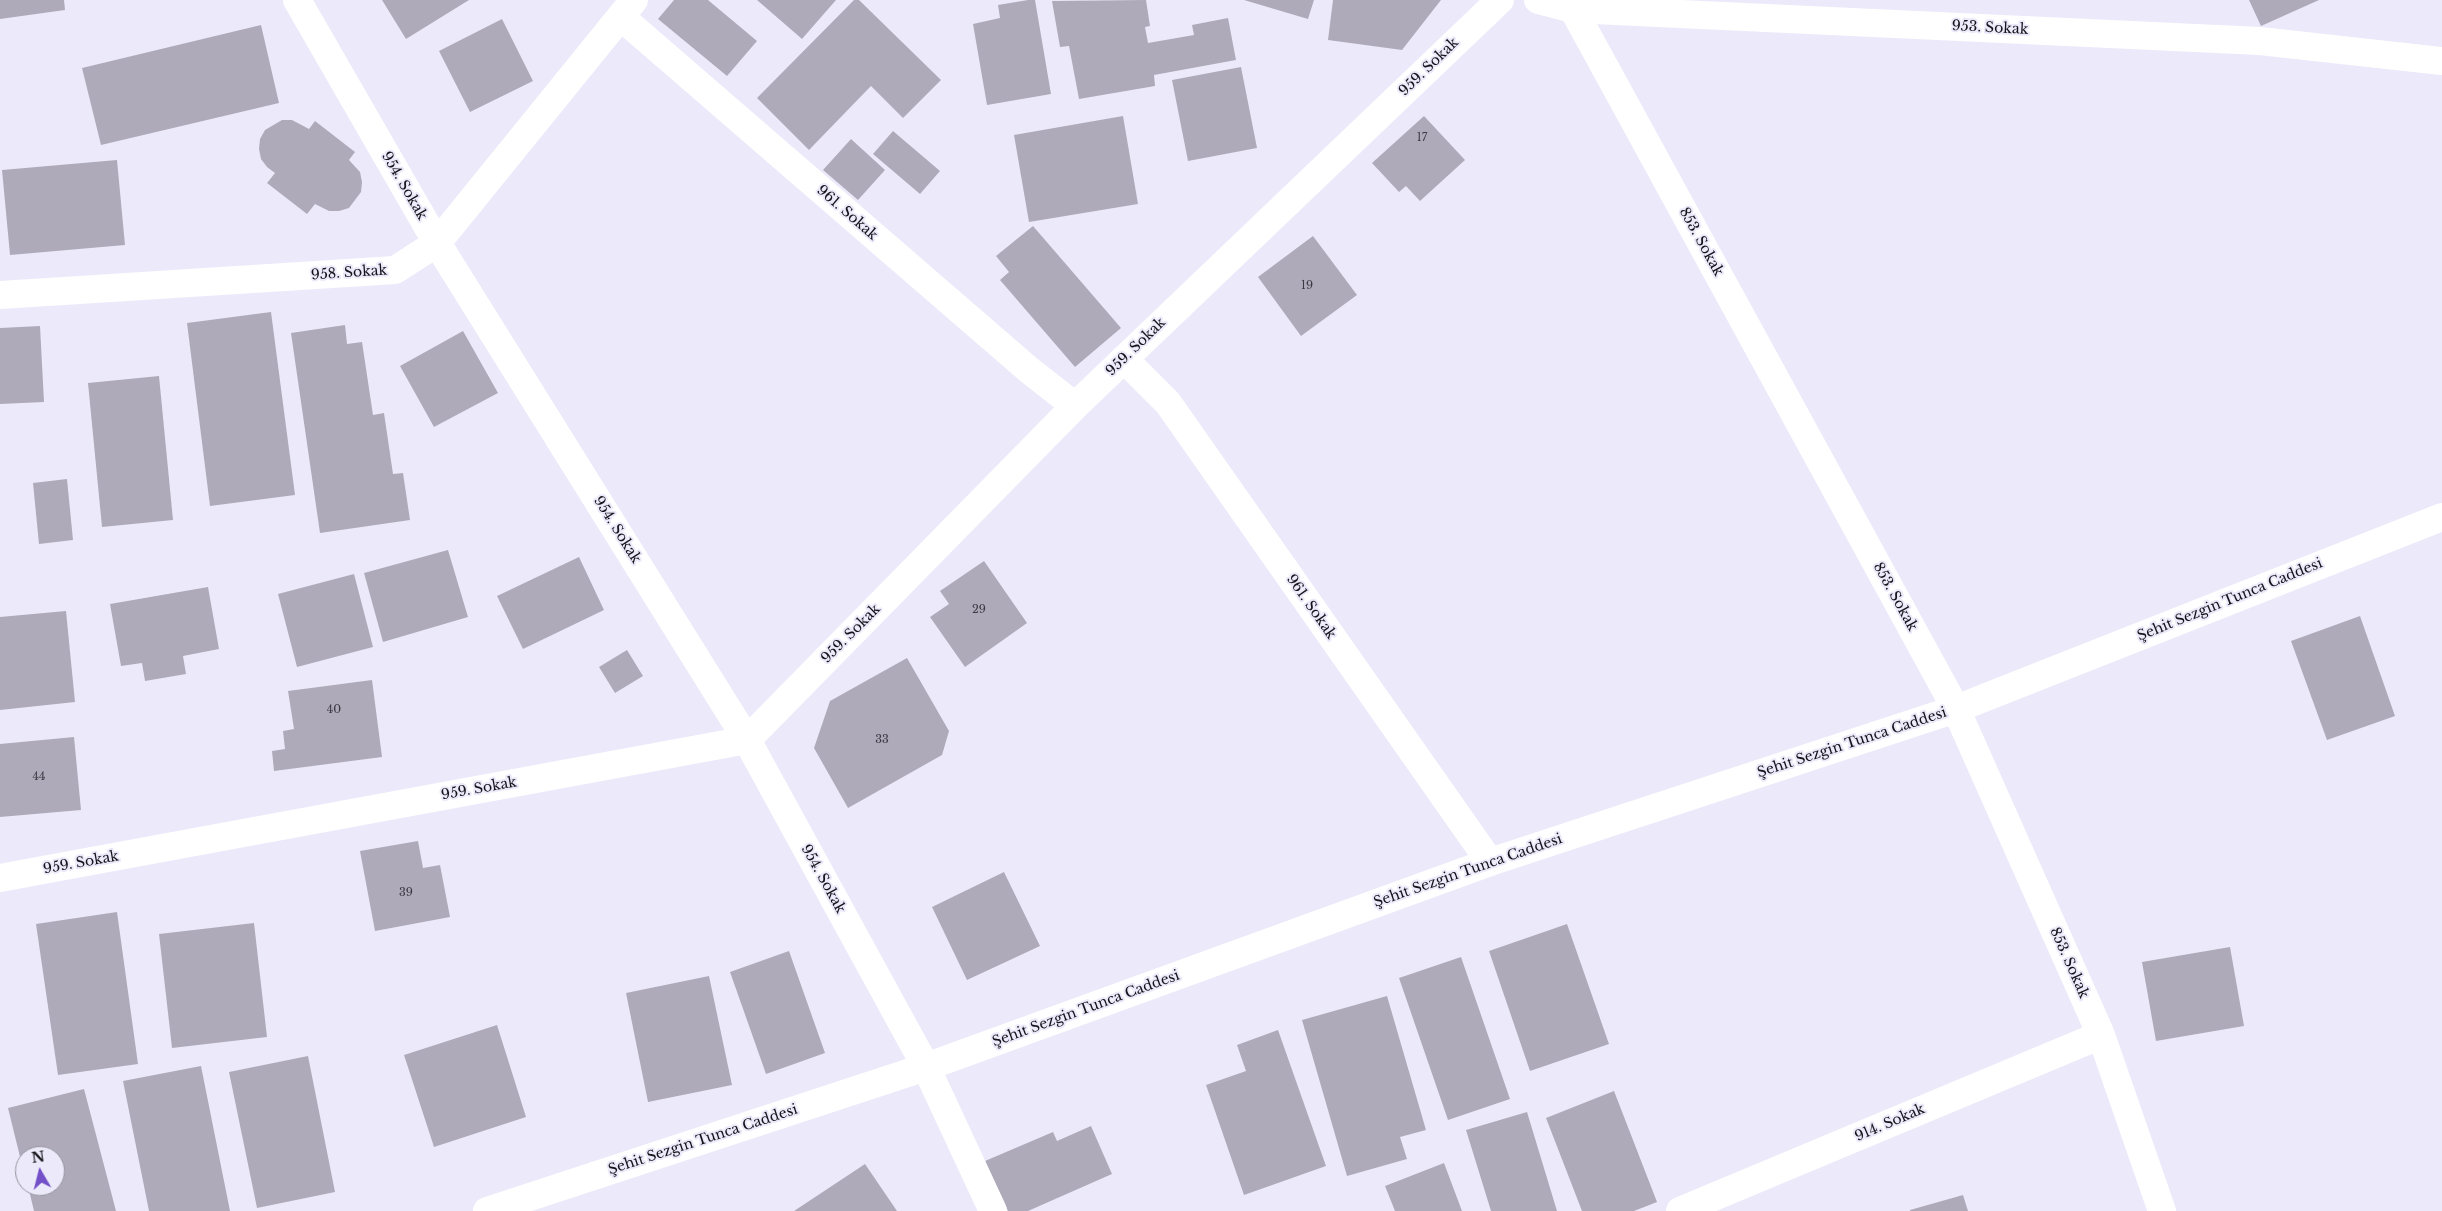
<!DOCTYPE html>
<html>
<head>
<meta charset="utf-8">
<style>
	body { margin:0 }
	#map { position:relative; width:2442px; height:1211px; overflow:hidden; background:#eceafa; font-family:"Libre Baskerville",serif }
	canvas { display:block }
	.north { position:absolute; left:15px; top:1146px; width:50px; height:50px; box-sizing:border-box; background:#eceafa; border:1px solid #9694a0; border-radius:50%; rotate:352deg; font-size:14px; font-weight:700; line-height:20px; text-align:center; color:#141319 }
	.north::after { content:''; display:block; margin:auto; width:18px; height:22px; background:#734fc8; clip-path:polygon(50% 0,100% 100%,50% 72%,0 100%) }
</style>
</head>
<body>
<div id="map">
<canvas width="2442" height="1211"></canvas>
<div class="north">N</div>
</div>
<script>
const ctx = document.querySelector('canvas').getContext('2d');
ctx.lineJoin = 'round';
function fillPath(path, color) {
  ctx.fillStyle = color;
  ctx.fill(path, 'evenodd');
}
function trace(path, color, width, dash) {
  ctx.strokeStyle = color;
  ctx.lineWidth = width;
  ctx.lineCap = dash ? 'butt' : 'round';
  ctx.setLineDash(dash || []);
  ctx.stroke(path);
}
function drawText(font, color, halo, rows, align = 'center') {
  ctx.font = font + ' "Libre Baskerville",serif';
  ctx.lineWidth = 4;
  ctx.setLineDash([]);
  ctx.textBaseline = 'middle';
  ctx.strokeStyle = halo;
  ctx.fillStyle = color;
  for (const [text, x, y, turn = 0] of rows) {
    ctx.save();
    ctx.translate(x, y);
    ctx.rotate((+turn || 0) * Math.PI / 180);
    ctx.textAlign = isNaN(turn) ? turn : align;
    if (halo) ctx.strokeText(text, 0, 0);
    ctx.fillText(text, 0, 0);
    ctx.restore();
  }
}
fillPath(new Path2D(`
	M0,0H64L65,10L0,19Z
	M382,0H469L406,39Z
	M674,0H708L757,41L727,76L658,19Z
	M757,0H836L802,39Z
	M854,0H859L941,80L903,118L871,86L809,150L757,98Z
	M1028,0H1035L1051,94L987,105L973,24L1000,18L998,5Z
	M1146,0L1150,26L1145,27L1148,43L1194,35L1192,25L1228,18L1236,60L1154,75L1155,86L1079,99L1069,46L1060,47L1052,1Z
	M1244,0H1314L1308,19Z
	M1333,0H1441L1402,50L1328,40Z
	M2249,0H2319L2261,26Z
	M502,19L533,81L470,112L439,51Z
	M261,25L279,103L101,145L82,68Z
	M1241,67L1257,148L1188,161L1172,80Z
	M1123,116L1138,204L1029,222L1014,135Z
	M1424,116L1465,160L1420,201L1406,186L1399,192L1372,163Z
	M282,120H292L309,129L315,121L355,152L349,160L360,172L362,182L361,192L349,208L339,211H329L315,204L307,214L267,183L275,173L267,167L261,159L259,149L260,139L265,130Z
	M893,131L940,171L920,194L873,154Z
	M851,139L885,170L858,200L823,170Z
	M117,160L125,245L10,255L2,170Z
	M1033,226L1121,328L1075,367L1000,280L1009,272L996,256Z
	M1313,236L1357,295L1301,336L1258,277Z
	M271,312L295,495L210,506L187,323Z
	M345,325L347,344L362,342L373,415L384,413L393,474L403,473L410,520L320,533L291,333Z
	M40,326L44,402L0,404V328Z
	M463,331L498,393L434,427L400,366Z
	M159,376L173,520L102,527L88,383Z
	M67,479L73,540L39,544L33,483Z
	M448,550L468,617L383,642L364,573Z
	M579,557L604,610L523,649L497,596Z
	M984,561L1027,623L965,667L930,617L949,604L940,591Z
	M354,574L373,647L297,667L278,594Z
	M208,587L219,649L183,656L186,674L145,681L142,663L121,666L110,604Z
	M66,611L75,702L0,710V617Z
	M2360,616L2395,716L2327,740L2291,641Z
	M627,650L643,676L615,693L599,667Z
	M907,658L949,731L942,755L848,808L814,748L830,701Z
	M372,680L382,757L274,771L272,751L285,749L283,731L294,729L288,691Z
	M74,737L81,810L0,817V744Z
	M418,841L423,868L440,865L450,917L375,931L360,851Z
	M1004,872L1040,946L967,980L932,907Z
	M117,912L138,1064L58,1075L36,924Z
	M254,923L267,1037L172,1048L159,934Z
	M1567,924L1609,1044L1530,1071L1489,951Z
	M2230,947L2244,1026L2156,1041L2142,962Z
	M789,951L825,1053L766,1074L730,972Z
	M1461,957L1510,1099L1448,1120L1399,978Z
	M709,976L732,1085L648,1102L626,993Z
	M1387,996L1426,1130L1400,1137L1407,1159L1347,1176L1302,1020Z
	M497,1025L526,1117L434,1147L404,1055Z
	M1278,1030L1326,1166L1244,1195L1206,1085L1246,1071L1237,1045Z
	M308,1056L335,1192L257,1208L229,1072Z
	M201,1066L230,1211H149L123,1081Z
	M84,1089L116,1211H34L28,1186H55V1156H25L24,1173L8,1108Z
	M1614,1091L1657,1202L1634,1211H1582L1546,1118Z
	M1527,1112L1557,1211H1491L1466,1130Z
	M1091,1126L1112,1174L1028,1211H1008L985,1161L1053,1132L1057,1141Z
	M1444,1163L1462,1211H1395L1385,1186Z
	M865,1164L897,1211H794Z
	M1963,1195L1968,1211H1910V1210Z`), '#afaaba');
trace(new Path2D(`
	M297,0L437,243L747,740L926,1067L993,1211
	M1538,0L1573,9L2260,41L2442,61
	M1573,9L1956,709L2101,1035L2162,1211
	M621,17L1029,370L1075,406
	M0,295L395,270L437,243L634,0
	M1124,359L1168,403L1490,862
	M0,878L747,740L1075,406L1500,0
	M1680,1211L2101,1035`), '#fff', 28);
trace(new Path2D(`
	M487,1211L926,1067L1490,862L1956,709L2442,517`), '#fff', 28);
drawText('11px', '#3b3941', null, [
	["17",1422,138],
	["19",1307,286],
	["29",979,610],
	["40",334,710],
	["33",882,740],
	["44",39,777],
	["39",406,893]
]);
drawText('14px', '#141319', '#eceafa', [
	["953. Sokak",1990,28,3],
	["959. Sokak",1429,67,-44],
	["954. Sokak",404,186,60],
	["961. Sokak",847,213,41],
	["853. Sokak",1701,242,61],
	["958. Sokak",349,273,-4],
	["959. Sokak",1136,347,-44],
	["954. Sokak",617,530,58],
	["853. Sokak",1895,597,61],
	["Şehit Sezgin Tunca Caddesi",2230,600,-22],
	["961. Sokak",1311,607,55],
	["959. Sokak",851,634,-45],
	["Şehit Sezgin Tunca Caddesi",1852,743,-18],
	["959. Sokak",479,789,-10],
	["959. Sokak",81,863,-10],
	["Şehit Sezgin Tunca Caddesi",1468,871,-19],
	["954. Sokak",823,879,61],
	["853. Sokak",2069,963,66],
	["Şehit Sezgin Tunca Caddesi",1086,1009,-20],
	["914. Sokak",1890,1123,-23],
	["Şehit Sezgin Tunca Caddesi",703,1140,-18]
]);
</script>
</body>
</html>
